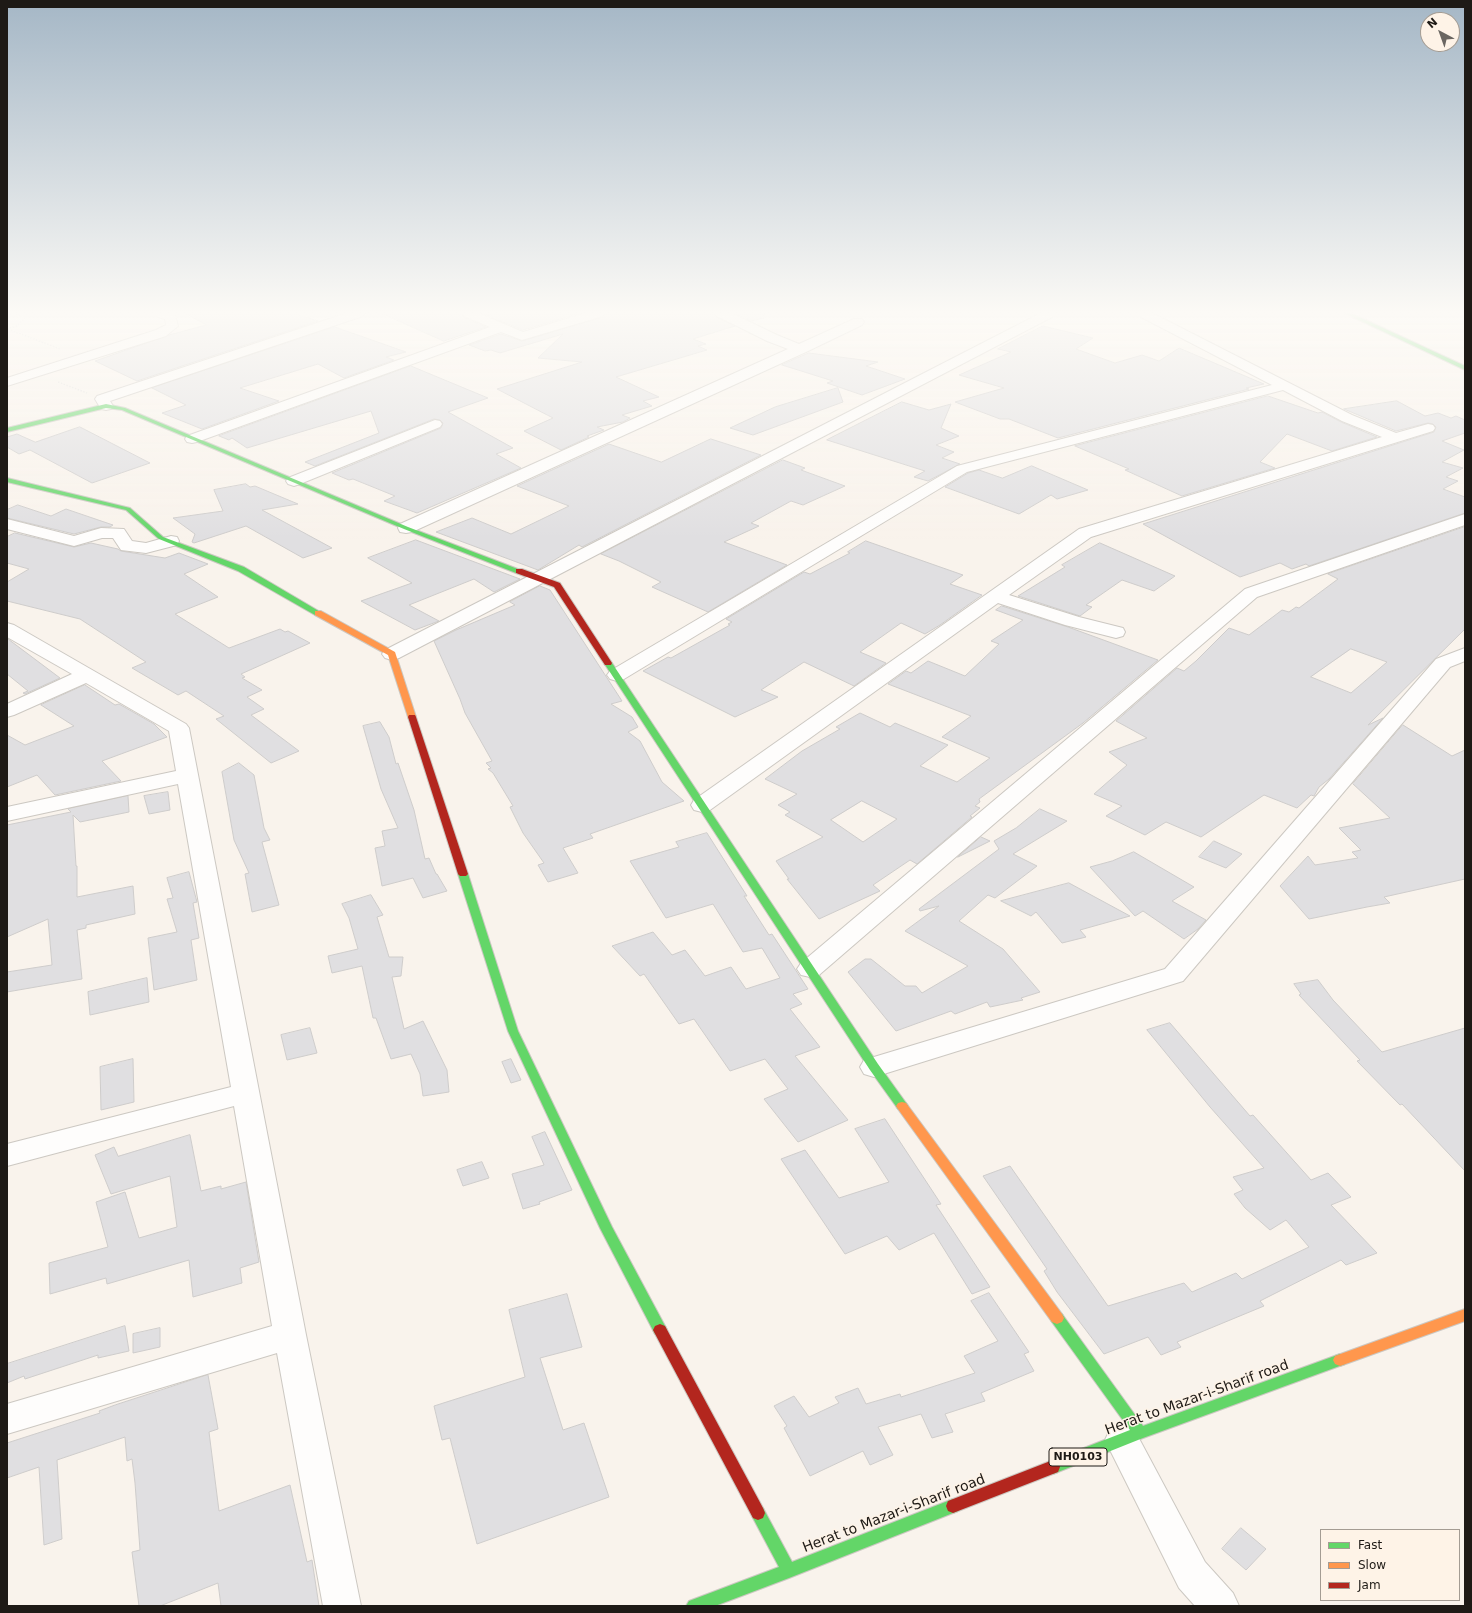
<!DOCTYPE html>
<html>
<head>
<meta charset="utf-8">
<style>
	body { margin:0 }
	#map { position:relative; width:1472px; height:1613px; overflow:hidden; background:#f9f3ec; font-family:"DejaVu Sans",sans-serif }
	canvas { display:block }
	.frame { position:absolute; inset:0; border:8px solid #1e1a16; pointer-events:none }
	.legend { position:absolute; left:1320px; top:1529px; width:140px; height:72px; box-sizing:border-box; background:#fef3e7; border:1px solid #a49c93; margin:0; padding:5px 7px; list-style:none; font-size:12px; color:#1e1a16 }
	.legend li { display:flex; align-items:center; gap:8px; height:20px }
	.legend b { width:20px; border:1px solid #a49c93 }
	.north { position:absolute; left:1420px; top:12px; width:40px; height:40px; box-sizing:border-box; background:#fef3e7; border:1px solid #a49c93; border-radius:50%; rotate:319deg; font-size:11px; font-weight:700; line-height:16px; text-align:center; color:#1e1a16 }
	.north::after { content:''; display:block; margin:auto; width:14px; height:18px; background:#6b6661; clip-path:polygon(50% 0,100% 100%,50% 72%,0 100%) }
</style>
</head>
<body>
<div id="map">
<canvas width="1472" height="1613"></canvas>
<div class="frame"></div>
<ul class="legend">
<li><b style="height:5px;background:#63d668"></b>Fast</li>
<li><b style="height:5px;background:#ff974d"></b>Slow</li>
<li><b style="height:5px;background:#b3261e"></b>Jam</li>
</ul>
<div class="north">N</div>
</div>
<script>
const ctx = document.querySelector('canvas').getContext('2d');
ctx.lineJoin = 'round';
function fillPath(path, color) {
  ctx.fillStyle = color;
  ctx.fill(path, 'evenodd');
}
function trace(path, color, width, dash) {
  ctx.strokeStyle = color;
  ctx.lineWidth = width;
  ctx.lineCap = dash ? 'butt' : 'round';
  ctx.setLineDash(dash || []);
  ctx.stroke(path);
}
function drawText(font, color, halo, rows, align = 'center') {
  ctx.font = font + ' "DejaVu Sans",sans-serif';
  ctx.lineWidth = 3;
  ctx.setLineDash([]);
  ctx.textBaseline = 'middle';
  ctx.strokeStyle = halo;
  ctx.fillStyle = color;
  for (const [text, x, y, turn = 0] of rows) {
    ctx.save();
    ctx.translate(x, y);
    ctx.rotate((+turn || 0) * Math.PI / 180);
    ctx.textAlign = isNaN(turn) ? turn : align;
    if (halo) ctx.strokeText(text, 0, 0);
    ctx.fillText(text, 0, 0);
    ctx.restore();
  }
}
const building = new Path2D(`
	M185,313H293L318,321L137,381L95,361L169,335L206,325Z
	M381,313H461L463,317L486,327L444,341Z
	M482,313H581L523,330Z
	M606,313H714L716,317L735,326L693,339L706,344L698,346L707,350L616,377L659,397L643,401L652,406L622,415L630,418L623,422L597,427L604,430L587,436L589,437L561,450L524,431L553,418L497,389L582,362L538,358L563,334L500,353L491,350L485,351L469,345L501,334L522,341L603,317Z
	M734,313H764V318L752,321Z
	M1043,326L1093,338L1076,349L1115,363L1142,355L1159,361L1179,348L1264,384L1246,388L1249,389L1058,438L1009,419H1000L955,402L1004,388L959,375L1011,352L998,349Z
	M335,327L406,352L386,357L394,360L344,378L318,364L240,388L279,401L202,429L162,413L186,405L152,388Z
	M809,353L878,362L866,366L905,379L862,395L827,383L833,381L782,365Z
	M411,366L488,398L448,412L513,448L496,454L521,468L417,513L384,501L395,496L353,479L349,480L332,473L441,428L443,423L440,420L434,419L315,466L305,462L379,433L371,411L247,448L232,438L229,440L219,436Z
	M838,388L843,402L753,435L730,428L775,407Z
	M1268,396L1318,413L1322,412L1341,422L1377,437L1332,451L1287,434L1260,462L1275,468L1182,496L1125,470L1129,469L1075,446Z
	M1397,401L1425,416L1438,413L1451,418L1456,416L1465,420V433L1442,441L1464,450L1442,462L1463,468L1446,477L1458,481L1443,489L1465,497V513L1309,566L1306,564L1292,569L1280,563L1240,577L1143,524L1434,432L1436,427L1433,424L1428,423L1396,431L1344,409Z
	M902,402L929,410L951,404L941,428L959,436L936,445L954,452L942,458L960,464L928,481L914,477L925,471L827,440Z
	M80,427L150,463L92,483L30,450L19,454L7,447V437L17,434L35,442Z
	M711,439L761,455L582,547L579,545L538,570L436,532L472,518L511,534L569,506L517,486L609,444L661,462Z
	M783,460L805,468L801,470L845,486L803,505L791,501L751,523L759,526L724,542L787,565L708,612L652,587L661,582L619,561L601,554Z
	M1032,466L1088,490L1057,499L1051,495L1019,514L945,487L968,473L979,470L1002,478Z
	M246,484L250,487L255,486L298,504L262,510L332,548L303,558L246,526L194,543L192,542L195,534L173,518L223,511L214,490Z
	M18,505L51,516L66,509L113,525L110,527H101L74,534L7,518V510Z
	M1465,527V629L1368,725L1383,718L1329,779L1319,787L1314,796L1311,795L1297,808L1264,795L1201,837L1166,822L1145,835L1106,816L1122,806L1094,794L1127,765L1109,752L1147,738L1116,721L1177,668L1184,671L1196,661L1229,628L1249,635L1282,610L1289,612L1296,607L1299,608L1338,579L1328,574ZM1351,649L1387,662L1351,693L1311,677Z
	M15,533L74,547L91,543L118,549L121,551L165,558L179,553L208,564L184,574L218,597L175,614L229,648L280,629L285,632L288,631L310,643L241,674L245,677L242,678L262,690L247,697L264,709L251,715L299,751L271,763L216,719L224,716L186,691L178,695L132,668L146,662L80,619L7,601V582L29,569L7,563V537Z
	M416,540L520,579L494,592L474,579L409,605L439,621L415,630L361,601L412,583L368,558Z
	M866,541L963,575L950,584L982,595L940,625L925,634L901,623L860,652L886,663L854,686L804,662L761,690L778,697L735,717L643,671L668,657L671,658L730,625L728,624L732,622L726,619L804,572L810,574L850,553L848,552Z
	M1100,543L1175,576L1154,591L1122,580L1086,605L1092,607L1080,616L1018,596L1065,567L1062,565Z
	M540,586L550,590L622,701L611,704L632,717L638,727L628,732L640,741L662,782L684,801L590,834L593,838L563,848L578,873L548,882L538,865L544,863L523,833L510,807L513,806L493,773L488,769L491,768L486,763L492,761L465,713L460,699L434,641L456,630L515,605L510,602Z
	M1002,606L1068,627L1158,660L1083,723L979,799L980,802L975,806L980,808L970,816L972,817L917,864L910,860L873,885L880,891L819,919L787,879H789L776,861L823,837L785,815L790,812L778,805L797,794L765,779L802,751L840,729L836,727L860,713L890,727L895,723L948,745L920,766L957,782L990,758L942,737L971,716L888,684L906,671L911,673L928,661L965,676L999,644L991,641L1023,620L996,610ZM862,801L897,819L863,842L831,820Z
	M7,639H8L60,678L25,694L23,693L28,691L7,674Z
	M85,685L115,705L119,704L154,724L167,737L102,761L121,781L55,795L37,775L7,787V735L25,745L74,726L41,705Z
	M380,722L389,737L396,764L398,763L414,810L425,859L429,858L436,874H437L447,891L423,898L413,878L382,886L375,848L385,846L382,831L398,828L381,789L363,726Z
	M1403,725L1452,756L1465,750V879L1384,897L1390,903L1367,907L1309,919L1280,886L1308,856L1315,865L1358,858L1352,852L1361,850L1339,828L1390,818L1353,784Z
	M239,763L254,775L264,828L270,840L262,842L279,905L252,912L245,874L249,873L234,840L222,772Z
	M168,792L170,810L149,814L144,796Z
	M128,796L129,812L80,822L73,815L76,866H77V897L133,886L135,914L86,925V928L77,930L82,979L7,992V972L52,965L48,919L7,937V825L71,812L68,809Z
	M1040,809L1067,821L1013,854L1037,866L995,898L988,895L959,921L1003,949L1040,992L1021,998L1023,1000L990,1007L987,1002L955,1014L951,1011L896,1031L848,972L865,959H871L905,986H916L922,993L968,966L905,931L939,906L920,911L919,909L999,849L994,841L1016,828Z
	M707,833L747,896H744L769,935L772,934L808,989L793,994L802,1004L790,1009L820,1047L795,1056L848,1120L798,1142L764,1099L788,1089L765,1059L730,1071L694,1019L679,1024L644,974L640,976L612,946L653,932L672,955L685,950L705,976L731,967L746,989L780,978L762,948L743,952L713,904L666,918L630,861L679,847L676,842Z
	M981,837L990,841L958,857Z
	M1214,841L1242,854L1226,868L1199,857Z
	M1134,852L1194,887L1172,901L1206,920L1198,929L1184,939L1143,911L1135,916L1090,867L1112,861Z
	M189,872L197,902L193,903L199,938L191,940L197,980L154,990L148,938L177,932L167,899L173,898L167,878Z
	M1069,883L1130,916L1080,930L1086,937L1062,943L1036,912L1031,916L1001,901Z
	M371,895L383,915L377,917L389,957H403L401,976L392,977L404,1029L423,1021L447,1070L449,1092L423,1096L420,1074L411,1054L391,1059L376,1018H373L362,966L332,973L328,956L358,949L349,918L342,904Z
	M147,978L149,1002L90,1015L88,992Z
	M1318,980L1333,1000L1382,1052L1465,1028V1171L1402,1104L1400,1105L1357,1061L1360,1060L1299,995L1301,994L1294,984Z
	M1170,1023L1250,1116L1253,1115L1311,1180L1328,1173L1351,1197L1331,1205L1377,1253L1346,1265L1341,1260L1260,1301L1264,1306L1177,1342L1181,1347L1161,1355L1148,1337L1104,1354L1057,1292L1044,1271L1047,1269L983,1176L1010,1166L1108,1306L1184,1283L1192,1292L1236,1273L1242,1279L1309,1247L1286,1220L1270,1230L1245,1208L1234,1194L1243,1190L1233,1177L1264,1168L1210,1107L1147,1030Z
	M310,1028L317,1053L287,1060L281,1035Z
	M133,1059L134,1102L101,1110L100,1067Z
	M511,1059L521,1080L511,1083L502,1062Z
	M885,1119L941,1204L936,1205L990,1287L972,1294L934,1233L899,1250L887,1236L845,1254L781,1159L805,1150L839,1198L889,1182L855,1129Z
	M545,1132L572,1190L539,1202L540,1204L523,1209L512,1174L544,1165L532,1137Z
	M190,1135L201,1191L221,1186V1189L246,1182L259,1262L240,1268L242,1283L193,1297L189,1260L107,1284L106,1278L50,1294L49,1263L108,1247L96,1202L125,1192L139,1238L177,1227L170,1176L111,1194L95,1155L114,1147L118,1156Z
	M482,1162L489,1178L463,1186L457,1170Z
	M989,1293L1029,1352L1024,1354L1034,1371L981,1393L985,1401L945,1414L953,1432L932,1438L921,1414L878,1427L893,1455L870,1465L863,1451L810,1476L784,1428L787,1426L774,1406L794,1396L809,1417L839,1403L835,1397L858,1388L866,1404L900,1394L901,1397L975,1373L964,1356L998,1341L971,1301Z
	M567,1294L582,1347L540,1358L563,1430L584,1423L609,1497L477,1544L450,1438L442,1440L434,1406L525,1377L509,1310Z
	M125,1326L129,1351L98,1358V1355L25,1379L24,1376L7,1383V1364Z
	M160,1328V1347L133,1353V1334Z
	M208,1375L218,1429L209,1432L219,1511L290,1485L307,1562L312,1560L319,1606H221L218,1583L160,1606H139L132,1552L140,1550L135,1483L132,1459L127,1461L125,1437L57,1460L62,1539L44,1545L39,1467L7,1478V1443L100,1413L99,1411L115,1405Z
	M1241,1528L1266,1549L1246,1570L1222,1549Z`);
fillPath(building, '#e0dfe1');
trace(building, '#cecccb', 1);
const street = new Path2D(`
	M153,313L175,314L178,326L166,336L7,386V378L156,330L166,325L165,319L155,316Z
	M347,313H365L363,316L110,401L113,406L111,409L106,410L101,409L95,399L97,396Z
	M462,313H478L523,332L586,313H605L603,316L522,340L501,332L197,442L192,443L187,442L185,439L187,436L490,327L464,316Z
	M715,313H731L777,335L799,344L854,319H862L864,322L862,325L806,352L412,532L406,533L400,532L398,528L400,524L788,349L767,341L717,316Z
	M1041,313H1056L1054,316L399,658L392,660L385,658L382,654L385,650Z
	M1137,313H1152L1352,415L1396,433L1428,424L1433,425L1435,428L1433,431L1091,537L1009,595L1079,617L1123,628L1125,632L1123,636L1116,638L1065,625L998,603L710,810L702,812L694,810L691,805L694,800L1079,529L1382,437L1342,421L1283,390L967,472L624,679L617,681L610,679L607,675L610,671L957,466L1272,385L1139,316Z
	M435,420L440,421L442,424L440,427L300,484L294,486L288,484L286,481L288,478Z
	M1465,514V525L1257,597L819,975L810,977L801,975L797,969L801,963L1245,589Z
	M7,519L74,536L101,528L124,529L132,541L146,543L171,536L177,537L179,541L177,545L146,553L121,550L113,538H102L74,546L7,529Z
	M7,623L14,625L186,724L189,728L306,1335L361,1606H323L277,1353L7,1434V1404L272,1326L234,1106L7,1166V1144L231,1087L178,784L7,821V807L176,771L169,731L86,683L14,715L7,717V704L72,674L7,637Z
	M1465,648V661L1450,667L1183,981L874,1077L864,1074L860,1067L864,1060L1165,969L1436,659Z
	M1122,1424L1134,1429L1205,1562L1233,1593L1239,1606H1195L1179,1588L1105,1440L1110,1429Z`);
const fast = new Path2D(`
	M1344,313H1351L1465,366V370Z
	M106,404L125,408L408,527L523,571L519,573H516L404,529L122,410L106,408L7,432V428Z
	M7,478L130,508L163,537L244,567L322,613L321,615H315L238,571L159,539L126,510L7,482Z
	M605,661H608L612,663L878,1064L906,1103L908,1106L906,1109L902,1110L898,1109L870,1070L604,663Z
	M463,871L468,874L518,1031L612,1227L665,1326L667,1330L665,1334L660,1336L655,1334L600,1228L508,1031L458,874Z
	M1057,1312L1062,1314L1143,1426L1340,1354L1345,1356L1347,1360L1345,1364L1143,1438L1053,1474L1048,1472L1046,1467L1048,1462L1130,1430L1052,1322L1050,1318L1052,1314Z
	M953,1499L958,1501L960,1506L958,1511L789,1578L715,1606H686L689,1601L779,1567L753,1518L751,1513L753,1508L758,1506L763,1508L792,1562Z`);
const slow = new Path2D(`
	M315,611H321L395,652L416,717L415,719H409L408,717L388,655L315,615Z
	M902,1102L906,1103L1062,1314L1064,1318L1062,1322L1057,1324L1052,1322L898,1109L896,1106L898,1103Z
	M1465,1309V1321L1340,1366L1335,1364L1333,1360L1335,1356Z`);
const jam = new Path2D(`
	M516,569H522L560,583L612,663L611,665H605L554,587L516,573Z
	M409,715H415L416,717L468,874L466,876H460L458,874L408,717Z
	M660,1324L665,1326L763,1508L765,1513L763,1518L758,1520L753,1518L653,1330L655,1326Z
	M1053,1460L1058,1462L1060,1467L1058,1472L953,1513L948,1511L946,1506L948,1501Z`);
trace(street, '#ccc8c2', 2);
trace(fast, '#ccc8c2', 2);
trace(slow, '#ccc8c2', 2);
trace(jam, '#ccc8c2', 2);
trace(new Path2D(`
	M7,329L17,326L25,318L13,313
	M8,329L60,349
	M58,382L87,393`), '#e2e0de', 1.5, [1.5, 1.5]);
fillPath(street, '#fefdfc');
fillPath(fast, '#63d668');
fillPath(slow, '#ff974d');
fillPath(jam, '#b3261e');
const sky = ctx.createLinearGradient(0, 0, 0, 539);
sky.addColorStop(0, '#a5b7c6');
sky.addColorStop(0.58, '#fcfaf6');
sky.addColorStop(1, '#fcfaf600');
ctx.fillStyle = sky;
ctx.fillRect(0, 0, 1472, 539);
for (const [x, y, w] of [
	[1078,1457,58]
]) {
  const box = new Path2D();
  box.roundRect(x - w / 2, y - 9, w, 18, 3);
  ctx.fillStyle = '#fef3e7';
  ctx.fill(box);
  trace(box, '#1e1a16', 1);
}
drawText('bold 11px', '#1e1a16', null, [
	["NH0103",1078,1457]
]);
drawText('14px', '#1e1a16', '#fef3e7', [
	["Herat to Mazar-i-Sharif road",1197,1398,-20],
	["Herat to Mazar-i-Sharif road",894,1514,-21]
]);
</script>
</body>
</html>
